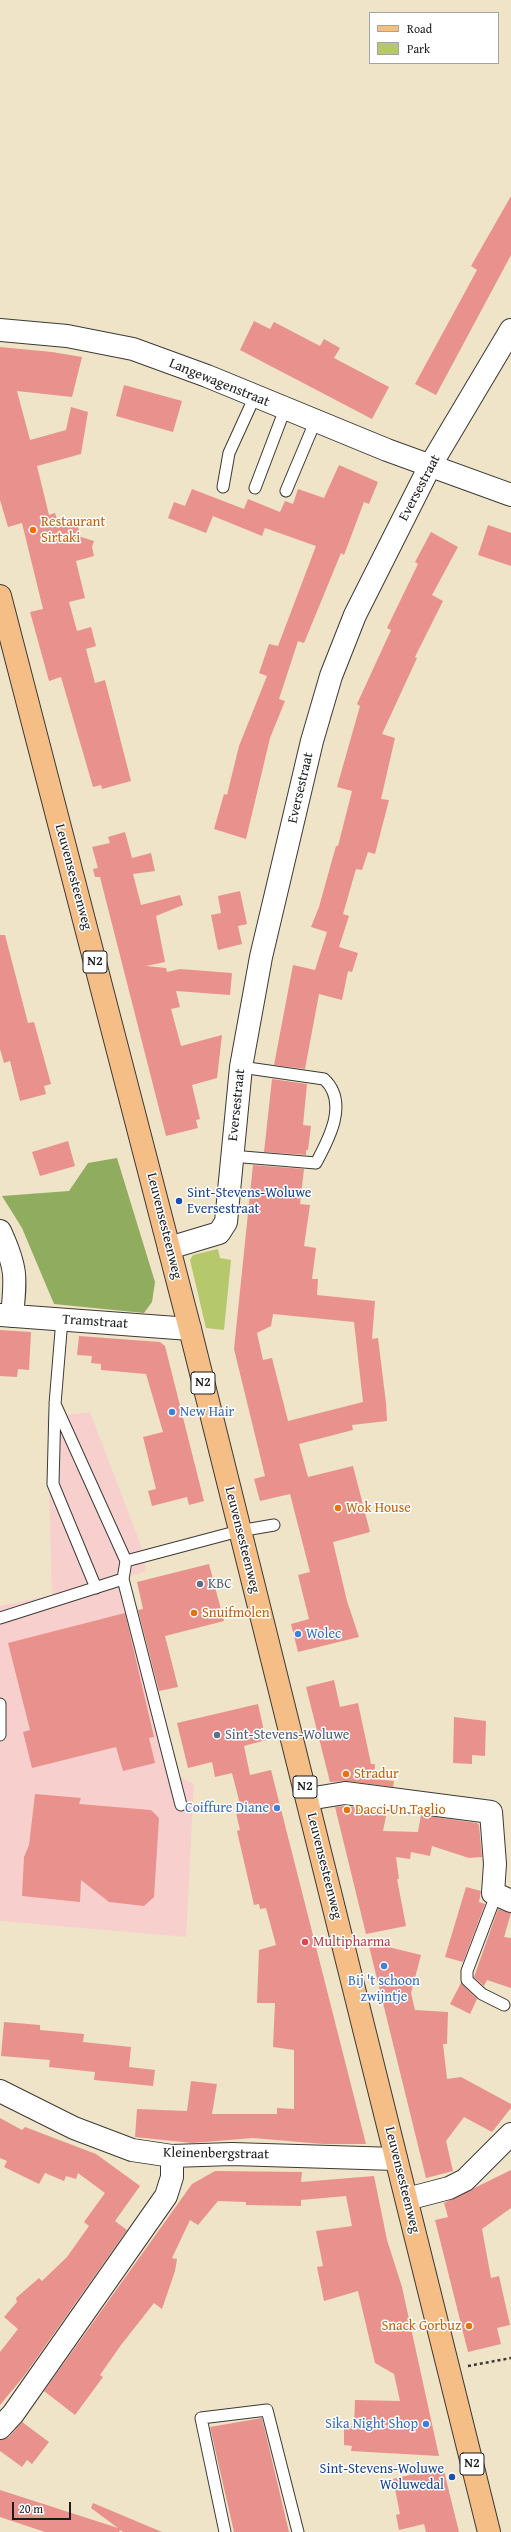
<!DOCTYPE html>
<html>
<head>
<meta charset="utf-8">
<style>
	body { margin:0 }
	#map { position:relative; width:511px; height:2532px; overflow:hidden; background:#efe4c8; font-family:"Gentium Book Plus",serif }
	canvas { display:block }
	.legend { position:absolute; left:369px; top:12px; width:130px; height:52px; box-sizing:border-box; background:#fff; border:1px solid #a4a4a4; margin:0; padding:5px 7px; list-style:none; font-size:12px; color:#1c1c1c }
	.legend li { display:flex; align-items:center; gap:8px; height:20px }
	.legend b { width:20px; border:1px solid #a4a4a4 }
	.scale { position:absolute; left:12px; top:2502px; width:59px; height:18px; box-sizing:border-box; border:2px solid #1c1c1c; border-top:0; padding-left:5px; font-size:12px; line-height:14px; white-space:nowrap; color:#1c1c1c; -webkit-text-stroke:3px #fff; paint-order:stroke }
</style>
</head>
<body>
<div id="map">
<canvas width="511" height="2532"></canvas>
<ul class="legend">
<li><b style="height:5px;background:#f6be87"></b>Road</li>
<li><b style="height:11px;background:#b5c86b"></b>Park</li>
</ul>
<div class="scale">20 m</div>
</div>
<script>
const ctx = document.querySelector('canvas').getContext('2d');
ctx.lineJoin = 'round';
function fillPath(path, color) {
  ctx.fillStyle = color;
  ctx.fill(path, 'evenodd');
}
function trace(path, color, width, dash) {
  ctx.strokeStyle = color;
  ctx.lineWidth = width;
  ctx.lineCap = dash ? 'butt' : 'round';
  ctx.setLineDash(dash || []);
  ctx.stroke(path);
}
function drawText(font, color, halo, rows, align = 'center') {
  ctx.font = font + ' "Gentium Book Plus",serif';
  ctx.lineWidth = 3;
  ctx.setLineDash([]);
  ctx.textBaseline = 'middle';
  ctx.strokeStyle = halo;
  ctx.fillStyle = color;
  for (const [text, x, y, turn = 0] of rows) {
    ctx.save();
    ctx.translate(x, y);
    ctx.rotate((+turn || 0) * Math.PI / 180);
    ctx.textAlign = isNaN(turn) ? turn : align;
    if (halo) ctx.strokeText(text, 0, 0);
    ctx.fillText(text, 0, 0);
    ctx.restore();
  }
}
fillPath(new Path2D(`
	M90,1412L142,1548L146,1571L128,1577L180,1777L194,1784L186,1937L0,1921V1606L52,1595L47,1417Z`), '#f7d0ce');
fillPath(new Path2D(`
	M218,1249L220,1258L231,1260L224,1330L206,1328L190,1260L193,1255Z`), '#b5c86b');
fillPath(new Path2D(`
	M117,1158L155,1282L152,1302L144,1313L54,1304L22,1228L2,1196L69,1191L88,1163Z`), '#90ac5f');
fillPath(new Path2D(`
	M511,196V255L436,395L415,384L477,270L471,266Z
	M254,321L270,329L274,322L320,346L324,339L340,348L334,358L389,387L372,419L240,350Z
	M0,347L52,352L82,357L72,397L17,391L30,440L66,430L71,407L88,412L81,454L37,466L49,515L55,513L59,526L76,521L81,537L94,541L92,547L94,556L76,561L85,598L69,602L77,631L91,627L96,646L86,649L95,683L105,680L131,781L102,789L101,785L93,787L61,677L49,681L30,612L43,609L22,523L8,527L0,500Z
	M124,385L182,401L173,432L116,416Z
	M339,465L378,482L369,504L364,502L344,555L341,553L304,643L298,641L279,699L285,701L270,738L246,839L214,829L224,794L227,795L239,746L267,676L259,673L269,644L278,646L316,546L265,528L262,536L213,516L206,533L168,518L174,502L185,506L192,489L244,509L248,499L280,512L285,501L293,504L298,489L324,498Z
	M488,525L511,533V566L478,555Z
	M431,532L458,547L432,595L443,601L415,657L417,658L382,734L395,738L381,799L389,800L375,854L368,852L362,870L356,869L343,914L349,916L339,947L358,953L352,972L348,971L342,1000L319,994L305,1069L274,1065L293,965L315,970L327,932L311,927L319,907L336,846H338L352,791L337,787L360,706L357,704L391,630L387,628L418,564L415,562Z
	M125,832L132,858L151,853L155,871L133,874L141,905L180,895L183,905L156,916L165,962L146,966L166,968L167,972L180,969L232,973L230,995L176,991L180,1007L171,1009L181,1046L222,1035L217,1078L192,1085L200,1119L196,1120L198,1128L166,1136L100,877H95L93,869L98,868L92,847L110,843L108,837Z
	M240,891L247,924L238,926L242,944L218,950L211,915L221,913L218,896Z
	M0,935H5L28,1023L34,1022L51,1084L44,1086L46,1094L20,1101L10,1061L4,1063L0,1049Z
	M272,1079L307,1084L303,1125L311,1126L308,1150H306V1155L264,1152Z
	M68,1141L75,1166L40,1176L32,1152Z
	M253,1165L304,1169L300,1204L310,1205L304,1246L316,1248L312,1279H318L317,1295L375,1301L372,1339L378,1338L386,1403L387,1421L352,1425L353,1430L299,1444L308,1477L353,1466L370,1532L333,1542L347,1601L359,1637L298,1652L291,1624L309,1619L298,1575L310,1572L290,1494L260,1501L254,1479L265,1476L234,1349ZM273,1314L354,1322L363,1402L288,1421L272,1358L263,1360L257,1333L271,1326Z
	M0,1330L31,1332L29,1370L18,1369L17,1377L0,1376Z
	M79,1336L160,1342L165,1346L204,1501L189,1505L187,1497L152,1506L148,1491L156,1489L143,1437L163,1432L146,1374L101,1370V1364L91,1363L92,1356L77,1355Z
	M209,1564L224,1621L165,1636L178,1687L159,1691L138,1610L143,1609L137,1582Z
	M125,1613L154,1737L149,1738L155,1763L123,1771L116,1747L32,1768L23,1732L30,1730L8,1643Z
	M334,1680L340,1707L358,1703L371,1764H375L374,1779L394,1781L393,1787L347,1781L330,1782L306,1687Z
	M258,1704L266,1740L244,1746L250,1775L271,1770L366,2144H323L253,2138L192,2143L135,2137L137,2109L187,2111L191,2081L217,2084L212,2114H277V2108L294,2109V2050L273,2047L275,2003H257L259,1950L276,1945L266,1908L260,1909L259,1904L254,1905L237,1831L240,1830L236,1813L242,1812L232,1773L215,1777L212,1762L188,1768L177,1723Z
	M454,1717L486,1721L485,1756L472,1755V1764L453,1763Z
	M35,1794L81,1798L79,1804L151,1810L159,1818L154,1897L144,1906L109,1902L81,1880L80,1902L22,1896L24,1857L29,1845Z
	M345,1806L387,1811L383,1831L418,1832L421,1815L477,1823L479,1825L482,1857L469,1858L432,1846L430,1856L411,1852L410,1859L396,1857L399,1879H397L406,1926L366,1934L335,1807Z
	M466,1887L481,1891L479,1902L485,1904L463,1962L445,1957Z
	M498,1909L511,1913L504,1937L511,1938V1988L487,1980L484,1986L474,1977Z
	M368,1942L421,1955L411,1993L415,2010L448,2012L447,2044H443L447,2079L461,2077L511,2104V2108L492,2132L464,2117L446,2141L453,2171L426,2178Z
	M461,1983L477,1999L470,2014L450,2004Z
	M4,2022L40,2025V2030L84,2034L83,2042L131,2047L129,2067L155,2070L153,2086L94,2080L95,2072L49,2067L50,2060L1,2056Z
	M0,2118L22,2130L25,2127L96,2154L140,2186L115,2221L127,2230L24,2376L0,2405V2352L18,2329L4,2317L17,2302L16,2298L39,2278L42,2281L67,2257L89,2226L84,2222L105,2193L78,2173L76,2179L66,2176L64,2181L45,2173L39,2184L4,2167L7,2161L0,2158Z
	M511,2170V2208L482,2229L491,2278L499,2276L510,2325L497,2328L501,2344L468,2352L435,2220L448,2217L444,2203Z
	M215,2171L302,2172L301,2182L374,2176L387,2240L402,2287L439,2456L351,2451L352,2446L344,2445V2427L354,2426L355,2400L400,2401L394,2374L375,2363L358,2291L324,2301L317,2267L323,2266L316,2231L352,2226L346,2196L301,2200V2206L246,2205V2202L218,2201L198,2225L190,2220L172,2258L177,2259L175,2271L162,2309L154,2303L121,2345L100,2375L103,2377L75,2415L44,2391L192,2184Z
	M262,2418L289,2532H234L210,2427Z
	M22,2422L49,2442L32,2464L27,2460L22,2467L0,2451V2440L9,2437Z
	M443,2467L459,2532H426L424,2524L399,2530L396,2515L400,2514L393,2479Z
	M0,2490L118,2528L91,2508L93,2503L162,2532H123L120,2530L119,2532H45L0,2517Z`), '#e9918d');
const lane = new Path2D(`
	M223,487L229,453L255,396
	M255,488L285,409
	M286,491L315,422
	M231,1156L316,1163C329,1139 349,1102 324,1079L241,1067
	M62,1319L55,1404L126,1561L123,1579L181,1805
	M55,1407L53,1484L96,1588
	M126,1561L239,1531L274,1525
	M0,1618L123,1579
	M0,1704V1735
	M496,1895L467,1971V1980L482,1994L504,2005
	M225,2532L201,2418L267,2410L298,2532`);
const street = new Path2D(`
	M0,330L67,336L133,349L207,376L387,450L511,495
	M0,1231C17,1268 16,1277 12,1316
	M169,1248L219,1233L226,1222L241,1067L261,957L312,741L331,676L355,615L430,466L511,330
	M0,1315L190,1329
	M308,1799L345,1793L491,1812L495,1864L493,1893L511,1901
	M0,2091L74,2128L132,2150L172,2156L232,2154L396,2159
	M407,2199L449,2188L465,2180L511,2134
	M0,2428L13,2414L166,2196L172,2177V2156`);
const primary = new Path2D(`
	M0,596L190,1329L489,2532`);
trace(lane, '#3c3a36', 13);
trace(street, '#3c3a36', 24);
trace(primary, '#3c3a36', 24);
trace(new Path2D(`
	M468,2366L511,2358`), '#3c3a36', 2.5, [3, 3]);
trace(lane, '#fff', 11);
trace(street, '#fff', 22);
trace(primary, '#f6be87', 22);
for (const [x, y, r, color] of [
	[33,530,4,"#e8710a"],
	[179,1201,4,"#1a4fb4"],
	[172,1412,4,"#3f7fe0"],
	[338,1508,4,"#e8710a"],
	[200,1584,4,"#5c6f8a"],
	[194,1613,4,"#e8710a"],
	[298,1634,4,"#3f7fe0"],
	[217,1735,4,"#5c6f8a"],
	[346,1774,4,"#e8710a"],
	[277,1808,4,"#3f7fe0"],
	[347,1810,4,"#e8710a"],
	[305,1942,4,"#e0444e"],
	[384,1966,4,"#3f7fe0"],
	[469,2326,4,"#e8710a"],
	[426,2424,4,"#3f7fe0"],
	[452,2477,4,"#1a4fb4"]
]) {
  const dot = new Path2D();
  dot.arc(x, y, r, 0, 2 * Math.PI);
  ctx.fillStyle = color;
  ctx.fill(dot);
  trace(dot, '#fff', 1.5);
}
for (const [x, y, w] of [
	[95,962,24],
	[203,1383,24],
	[305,1787,24],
	[472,2464,24]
]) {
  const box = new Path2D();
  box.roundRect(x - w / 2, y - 11, w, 22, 3);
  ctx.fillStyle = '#fff';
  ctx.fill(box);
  trace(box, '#1c1c1c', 1);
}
drawText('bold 13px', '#1c1c1c', null, [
	["N2",95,962],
	["N2",203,1383],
	["N2",305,1787],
	["N2",472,2464]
]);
drawText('14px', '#1c1c1c', '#fff', [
	["Langewagenstraat",219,383,22],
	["Eversestraat",420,488,-62],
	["Eversestraat",301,788,-77],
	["Leuvensesteenweg",73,877,75],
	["Eversestraat",237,1105,-84],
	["Leuvensesteenweg",164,1226,76],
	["Tramstraat",95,1322,4],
	["Leuvensesteenweg",242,1540,76],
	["Leuvensesteenweg",324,1866,76],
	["Kleinenbergstraat",216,2154,1],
	["Leuvensesteenweg",402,2180,76]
]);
drawText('14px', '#c56008', '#fff', [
	["Restaurant",41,522],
	["Sirtaki",41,538],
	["Wok House",346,1508],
	["Snuifmolen",202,1613],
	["Stradur",354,1774],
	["Dacci Un Taglio",355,1810],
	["Snack Gorbuz",461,2326,"right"]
], 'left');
drawText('14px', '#164399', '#fff', [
	["Sint-Stevens-Woluwe",187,1193],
	["Eversestraat",187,1209],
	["Sint-Stevens-Woluwe",444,2469,"right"],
	["Woluwedal",444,2485,"right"]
], 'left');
drawText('14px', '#366cbe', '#fff', [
	["New Hair",180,1412],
	["Wolec",306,1634],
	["Coiffure Diane",269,1808,"right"],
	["Bij 't schoon",384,1981,"center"],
	["zwijntje",384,1997,"center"],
	["Sika Night Shop",418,2424,"right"]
], 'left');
drawText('14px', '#4e5e75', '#fff', [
	["KBC",208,1584],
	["Sint-Stevens-Woluwe",225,1735]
], 'left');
drawText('14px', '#be3a42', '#fff', [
	["Multipharma",313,1942]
], 'left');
</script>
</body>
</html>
